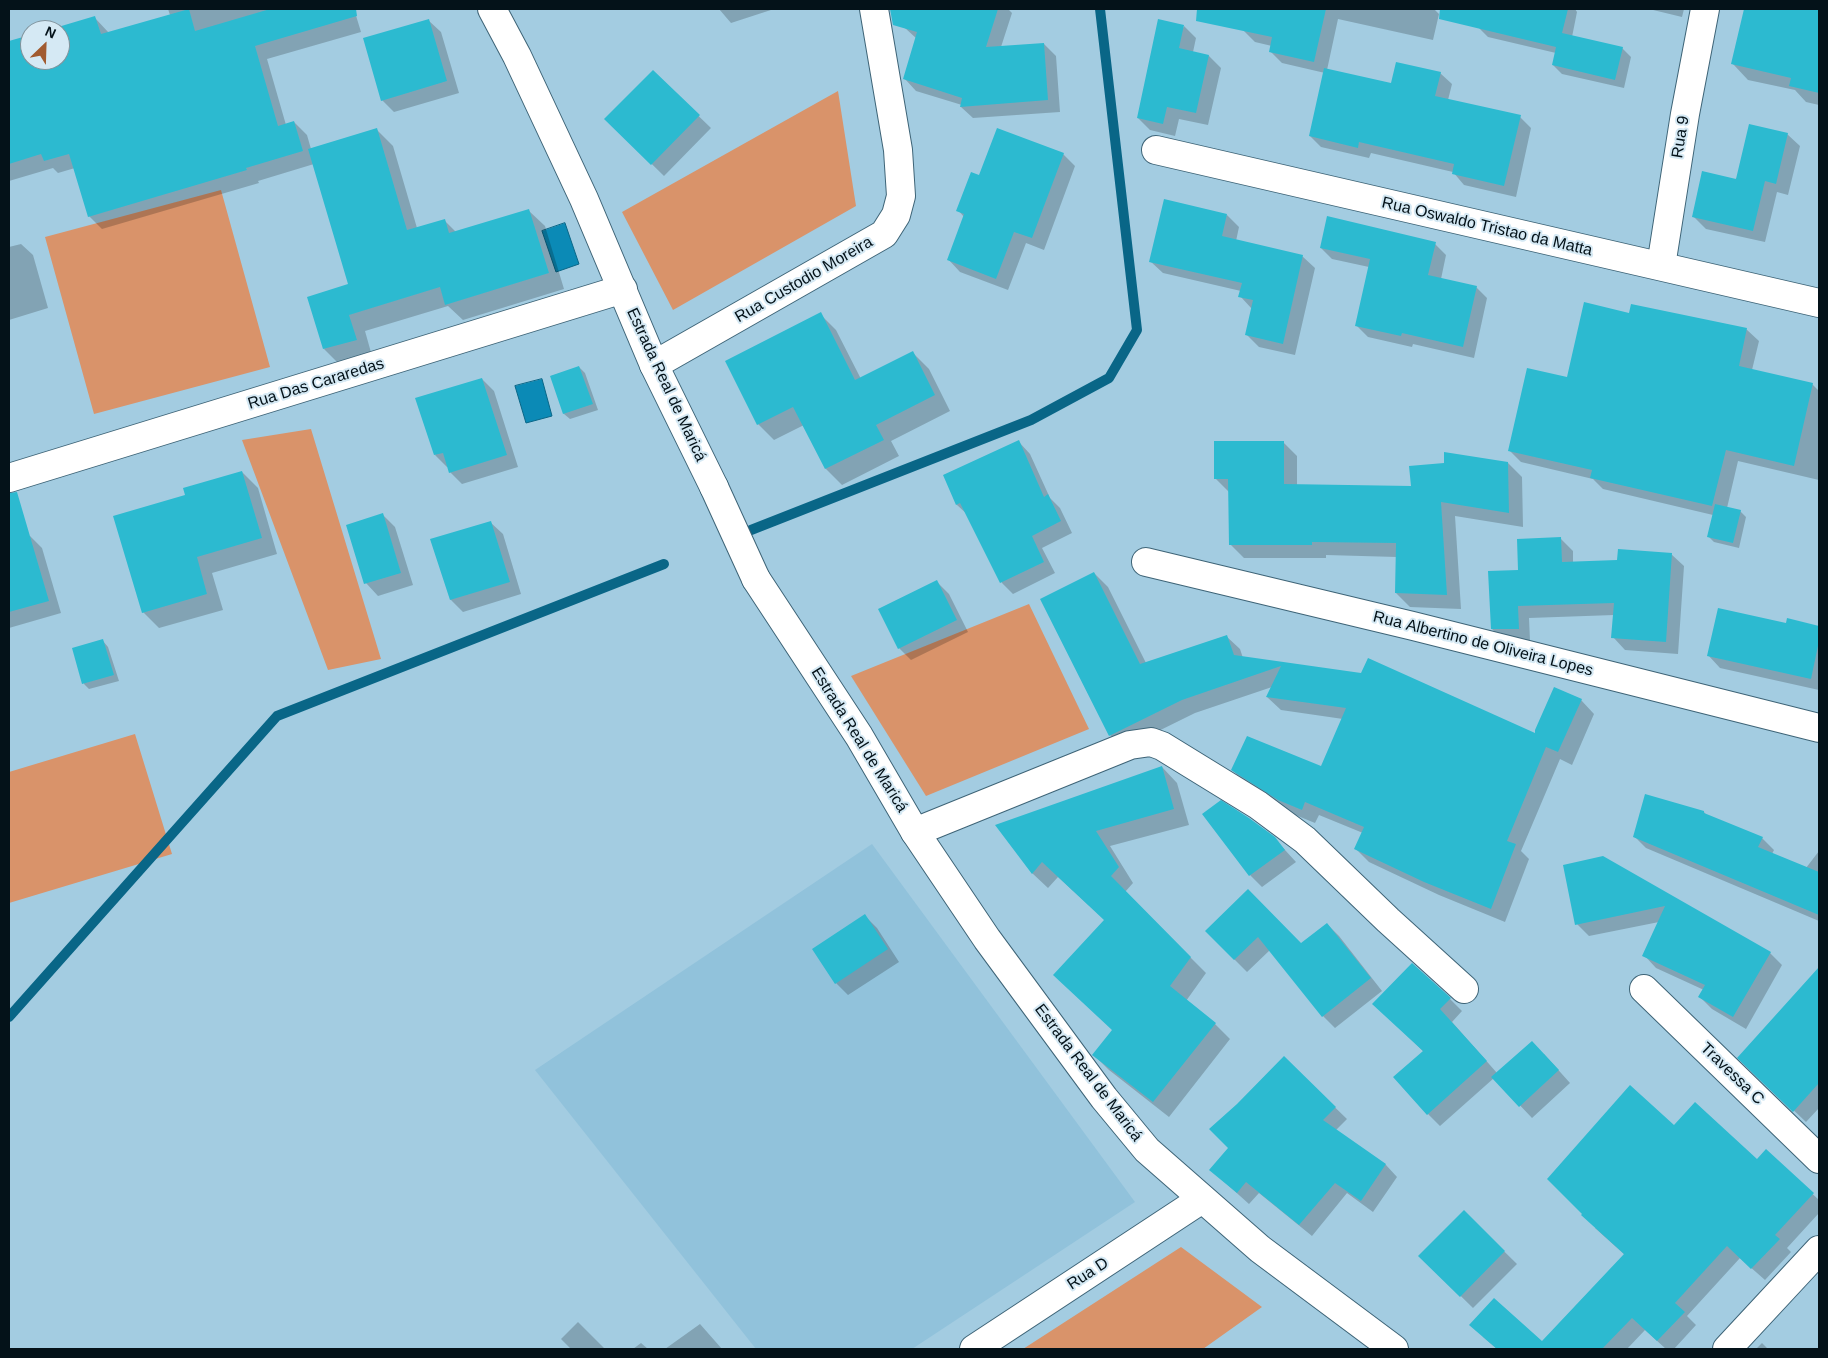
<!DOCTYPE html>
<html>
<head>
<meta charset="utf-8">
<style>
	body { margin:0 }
	#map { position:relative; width:1828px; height:1358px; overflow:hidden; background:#a3cce1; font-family:Arial,sans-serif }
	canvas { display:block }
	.frame { position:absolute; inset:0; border:10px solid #041219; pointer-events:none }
	.north { position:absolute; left:20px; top:20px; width:50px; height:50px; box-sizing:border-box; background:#d5e9f4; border:1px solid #81939c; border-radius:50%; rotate:24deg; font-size:14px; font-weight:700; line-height:20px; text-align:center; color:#041219 }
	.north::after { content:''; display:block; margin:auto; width:18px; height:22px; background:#a15b30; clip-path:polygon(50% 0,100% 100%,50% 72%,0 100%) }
</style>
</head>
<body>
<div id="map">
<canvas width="1828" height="1358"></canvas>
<div class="frame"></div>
<div class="north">N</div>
</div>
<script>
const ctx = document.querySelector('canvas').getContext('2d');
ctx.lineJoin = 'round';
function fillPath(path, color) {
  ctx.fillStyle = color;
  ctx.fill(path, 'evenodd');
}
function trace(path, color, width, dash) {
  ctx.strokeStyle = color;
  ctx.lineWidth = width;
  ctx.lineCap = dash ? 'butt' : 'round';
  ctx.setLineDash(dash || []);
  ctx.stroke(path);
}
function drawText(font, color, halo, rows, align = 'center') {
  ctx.font = font + ' Arial,sans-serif';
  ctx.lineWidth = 4;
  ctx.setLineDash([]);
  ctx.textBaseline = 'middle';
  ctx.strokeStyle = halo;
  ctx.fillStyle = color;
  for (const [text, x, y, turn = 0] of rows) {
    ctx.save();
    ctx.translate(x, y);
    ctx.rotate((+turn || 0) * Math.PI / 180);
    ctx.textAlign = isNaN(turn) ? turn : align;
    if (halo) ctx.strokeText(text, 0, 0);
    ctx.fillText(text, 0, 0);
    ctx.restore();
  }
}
fillPath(new Path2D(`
	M872,844L1135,1202L912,1349H756L535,1070Z`), '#91c2db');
fillPath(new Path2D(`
	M838,91L856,206L673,310L622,212Z
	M221,190L270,367L94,414L45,237Z
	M311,429L381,659L328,670L242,440Z
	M1029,604L1089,729L926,796L851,676Z
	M135,734L172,854L9,903V772Z
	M1181,1247L1262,1307L1203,1349H1023Z`), '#d9936a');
const water = new Path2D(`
	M565,223L579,264L556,272L542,231Z
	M542,379L552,416L526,423L515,386Z`);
fillPath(water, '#0b8ab6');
trace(water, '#096687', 1);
fillPath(new Path2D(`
	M168,9H354L361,32L267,59L286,125L294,122L307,135L311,149L377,130L393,146L417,228L444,220L456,232L528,210L545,226L564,289L463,320L448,306L365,331L372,356L340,365L324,349L350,285L314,164L258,181L259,183L102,229L89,216L75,168L58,173L53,168L9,181V45L30,39V60H60V30H52L95,18L109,33L170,15Z
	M719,9H774L731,23Z
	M911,9H1008L1012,13L1001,47L1044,44L1056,56L1060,112L973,118L961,107L962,105L916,91L905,79L917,39L905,28Z
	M1248,9H1434L1439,14L1433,40L1338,19L1327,70L1392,85L1440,73L1452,84L1448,100L1520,117L1531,128L1516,197L1464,185L1453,172L1371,153L1369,158L1321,147L1310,136L1325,73L1282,63L1270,51L1272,46L1255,42L1243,30Z
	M1484,9H1575L1577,12L1572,37L1622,48L1631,57L1624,88L1562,74L1553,65L1556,53L1488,37L1479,28Z
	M1649,9H1684L1682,17Z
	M1745,9H1819V105L1806,102L1795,90L1748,80L1733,64Z
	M428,20L441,32L459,93L394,112L382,100Z
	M1184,26L1196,38L1193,52L1209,56L1221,68L1208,125L1179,119L1175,136L1150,130L1138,118Z
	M653,72L711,128L664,176L606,119Z
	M1787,134L1800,146L1788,195L1777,192L1765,242L1706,229L1693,216Z
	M1063,154L1075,166L1044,250L1026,243L1008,290L960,272L948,259L964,217L958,210Z
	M1227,215L1239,227L1236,241L1302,256L1315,268L1295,355L1259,347L1247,335L1252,309L1240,296L1241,291L1163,273L1150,261Z
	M21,244L33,255L48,308L9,320V247Z
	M1435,244L1446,255L1441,279L1476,287L1487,298L1474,358L1413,344L1412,347L1368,337L1356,325L1369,267L1332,259L1321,248Z
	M820,314L836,330L861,379L913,353L929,369L950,411L891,441L899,456L842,485L826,469L804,425L774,440L758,424Z
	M1630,314L1746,329L1759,341L1752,370L1812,384L1819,391V480L1738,461L1727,508L1740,511L1746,517L1739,548L1714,542L1708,536L1713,515L1603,489L1593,479L1521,462L1509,450L1568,378Z
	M579,367L585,373L598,410L570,419L564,414L551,376Z
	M482,379L494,391L518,467L462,484L450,472L448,467H447L435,455Z
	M1019,442L1030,454L1050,498L1060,508L1072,533L1042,548L1055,573L1013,594L1002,583L968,515L957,505L944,475Z
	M1283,442L1297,456V486L1412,488L1508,463L1522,477L1523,527L1455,516L1461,609L1410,607L1396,593L1397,557L1326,555V558H1244L1230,544V493L1215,478Z
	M242,472L258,488L277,554L212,573L223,610L159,628L143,612L187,496Z
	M383,515L395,527L413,585L378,596L366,583Z
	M490,522L503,534L521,594L463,612L451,600L432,540Z
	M30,536L42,548L61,613L9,628V542Z
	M1561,539L1573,551V563L1618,561L1671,554L1684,566L1678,654L1625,650L1613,637L1614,615L1529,618L1530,641H1504L1492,629L1519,571Z
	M1094,573L1108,587L1146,663L1226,636L1240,649L1243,658L1362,674L1537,735L1581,700L1594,714L1572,765L1560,759L1521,851L1529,859L1505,922L1439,895L1369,862L1356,849L1363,833L1319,815L1315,823L1293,814L1246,783L1232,770L1322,768L1343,719L1281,710L1267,697L1272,687L1195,713L1124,748L1110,735Z
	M937,582L949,594L968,632L911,660L899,648Z
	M1788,620L1819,627V690L1720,668L1708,655L1787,625Z
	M103,641L108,647L119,681L89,689L84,684L74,649Z
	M1162,767L1177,783L1189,825L1110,846L1133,883L1125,892L1206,973L1186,1001L1215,1024L1230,1039L1169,1117L1109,1070L1094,1055L1113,1031L1106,921L1058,877L1048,888L1032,873L997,825Z
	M1704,812L1708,817L1762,838L1774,850L1772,854L1806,868L1819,851V921L1646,848L1634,836Z
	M1204,815L1274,838L1296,862L1262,887L1250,875Z
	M1603,858L1770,953L1782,965L1746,1029L1712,1009L1700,997L1704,990L1656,968L1644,955L1659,922L1589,936L1577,924Z
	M1248,890L1301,945L1327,924L1339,936L1382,991L1335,1028L1323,1016L1270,950L1247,972L1206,931Z
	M865,916L877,928L899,962L848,995L836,983Z
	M1819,969V1029L1817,1035L1819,1033V1108L1806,1122L1739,1058Z
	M1450,999L1462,1011L1452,1022L1497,1073L1544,1054L1570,1083L1532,1118L1494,1078L1440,1126L1428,1114L1424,1052L1374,1004Z
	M1284,1058L1347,1119L1336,1130L1386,1165L1397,1177L1373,1212L1347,1193L1312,1236L1259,1193L1249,1204L1211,1170L1229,1148Z
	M1674,1127L1757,1161L1766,1151L1819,1200V1213L1787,1248L1791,1252L1765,1280L1740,1258L1687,1316L1696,1325L1674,1349H1666L1645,1330L1627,1349H1497L1483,1337L1542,1343L1625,1255L1595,1228Z
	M1464,1212L1517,1264L1473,1308L1420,1256Z
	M578,1322L605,1349H571L561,1339Z
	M700,1324L722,1349H665Z
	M641,1343L648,1349H633Z
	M1762,1343L1768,1349H1756Z`), '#0003');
trace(new Path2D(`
	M751,530L1031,420L1109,378L1137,330L1100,9
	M9,1017L277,716L664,564`), '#096687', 10);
fillPath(new Path2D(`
	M189,9L195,31L270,9H356L357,16L255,46L278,126L294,121L303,151L246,168L247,170L88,217L69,154L44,161L41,154L9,164V41L30,35V60H60V30H48L95,16L101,34Z
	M890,9H998L986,47L1044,43L1048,100L960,107L962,98L903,79L917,32L893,25Z
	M1197,9H1326L1314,62L1269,52L1272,37L1196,21Z
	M1440,9H1568L1562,33L1623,47L1615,80L1552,65L1556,47L1439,19Z
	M1744,9H1819V93L1789,86L1791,78L1731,64Z
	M429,19L447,81L381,101L363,38Z
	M1158,19L1184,25L1179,48L1209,55L1196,113L1167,107L1163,124L1137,118Z
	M1396,62L1441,72L1435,96L1521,115L1504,186L1452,174L1454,164L1359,142L1358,148L1309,136L1324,68L1391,83Z
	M653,70L700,115L651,165L604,119Z
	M1749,124L1788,133L1776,184L1765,181L1753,231L1692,217L1702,171L1736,179Z
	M377,128L407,230L445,219L449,233L529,209L549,273L445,305L440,287L349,315L357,340L323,349L307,297L348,284L308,149Z
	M997,128L1064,153L1032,238L1014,232L996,279L947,260L964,214L956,211L971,172L979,175Z
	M1164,199L1227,214L1222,236L1303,255L1283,344L1245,335L1253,300L1238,297L1242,283L1149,262Z
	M1327,216L1436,242L1428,275L1477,286L1463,347L1402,333L1401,336L1355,326L1370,259L1320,248Z
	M1584,302L1629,313L1631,304L1747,328L1739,366L1813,383L1794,466L1726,450L1712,506L1590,478L1592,470L1508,451L1527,368L1567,377Z
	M821,312L855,380L913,351L935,395L876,425L884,440L825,469L793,407L757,425L725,361Z
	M579,366L593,404L563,414L550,376Z
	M482,378L507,455L449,473L443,453L434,455L415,398Z
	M1019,440L1044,497L1048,494L1061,521L1032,536L1044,562L1000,583L960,503L956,505L943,475Z
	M1214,441H1284V484L1411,486L1409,466L1444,463V452L1508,462L1509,513L1441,502L1447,595L1395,593L1396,543L1312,542V545H1229L1228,479H1214Z
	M242,471L262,538L197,557L207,594L142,613L113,516L185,495L183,488Z
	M17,492L49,601L9,612V493Z
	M1715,504L1741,510L1733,543L1707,537Z
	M383,513L401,573L364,584L346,525Z
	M491,521L510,582L450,600L430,539Z
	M1561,537L1562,562L1617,560L1618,549L1672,553L1666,642L1611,638L1614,603L1518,606L1519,629H1491L1488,571L1518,570L1517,539Z
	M1094,572L1140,664L1227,635L1234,655L1361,673L1368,658L1535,733V730L1554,687L1582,699L1558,752L1546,747L1507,841L1516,844L1491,909L1424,882L1354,849L1364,827L1305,802L1302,810L1278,800L1231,770L1247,736L1321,766L1346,708L1266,697L1281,666L1182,700L1109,736L1040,599Z
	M937,580L957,620L898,649L878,609Z
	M1718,608L1786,623L1787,618L1819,626V641L1811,679L1707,656Z
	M103,639L114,675L82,684L72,648Z
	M1162,766L1174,809L1096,831L1119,867L1111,876L1191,957L1170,986L1216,1023L1153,1102L1092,1055L1112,1030L1053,975L1104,920L1042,862L1032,874L995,825Z
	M1645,794L1704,811V813L1763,837L1758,847L1819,872V915L1633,837Z
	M1221,800L1249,818L1275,837L1285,850L1249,876L1202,814Z
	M1603,856L1771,952L1733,1017L1698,997L1705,985L1642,956L1665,906L1575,925L1563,865Z
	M1248,889L1301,943L1327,923L1371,978L1322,1017L1258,937L1234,960L1205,931Z
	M865,914L888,949L835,984L812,949Z
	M1412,963L1451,998L1440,1009L1487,1061L1427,1115L1393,1077L1423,1051L1372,1004Z
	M1819,967V1083L1793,1112L1737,1058Z
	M1532,1041L1559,1070L1519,1107L1491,1077Z
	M1284,1056L1336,1107L1323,1120L1386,1164L1361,1201L1335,1183L1299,1225L1246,1182L1237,1193L1209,1170L1228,1148L1209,1129L1237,1104Z
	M1630,1085L1674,1125L1695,1102L1757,1159L1766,1149L1814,1193L1775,1235L1780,1239L1751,1269L1727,1246L1675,1303L1685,1312L1657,1341L1632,1318L1602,1349H1497L1469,1325L1494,1298L1542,1341L1624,1254L1581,1215L1582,1214L1547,1179Z
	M1464,1210L1505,1251L1460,1297L1418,1256Z`), '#2cbad0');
const minor = new Path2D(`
	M1156,150L1819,303
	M1661,266L1685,114L1705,9
	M654,365L884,234L896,215L901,196L898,150L874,9
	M9,478L623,289
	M714,487L756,579
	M1146,562L1413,626L1819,728
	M915,832L1130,745L1151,742L1162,746L1258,805L1305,840L1388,920L1464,989
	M1644,989L1819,1159
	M974,1349L1202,1199
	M1727,1349L1819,1250`);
const major = new Path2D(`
	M492,9L517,56L584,199L654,365L714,487
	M756,579L859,736L915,832L987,939L1104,1098L1147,1150L1260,1249L1394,1349`);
trace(minor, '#3e6477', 30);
trace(major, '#3e6477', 30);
trace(minor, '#fff', 28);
trace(major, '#fff', 28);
drawText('16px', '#041219', '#d5e9f4', [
	["Rua 9",1681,137,-81],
	["Rua Oswaldo Tristao da Matta",1487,227,13],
	["Rua Custodio Moreira",804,280,-30],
	["Rua Das Cararedas",316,384,-17],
	["Estrada Real de Maricá",666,385,65],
	["Rua Albertino de Oliveira Lopes",1483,644,14],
	["Estrada Real de Maricá",859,740,58],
	["Estrada Real de Maricá",1088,1073,53],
	["Travessa C",1732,1074,44],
	["Rua D",1088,1274,-33]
]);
</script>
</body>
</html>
